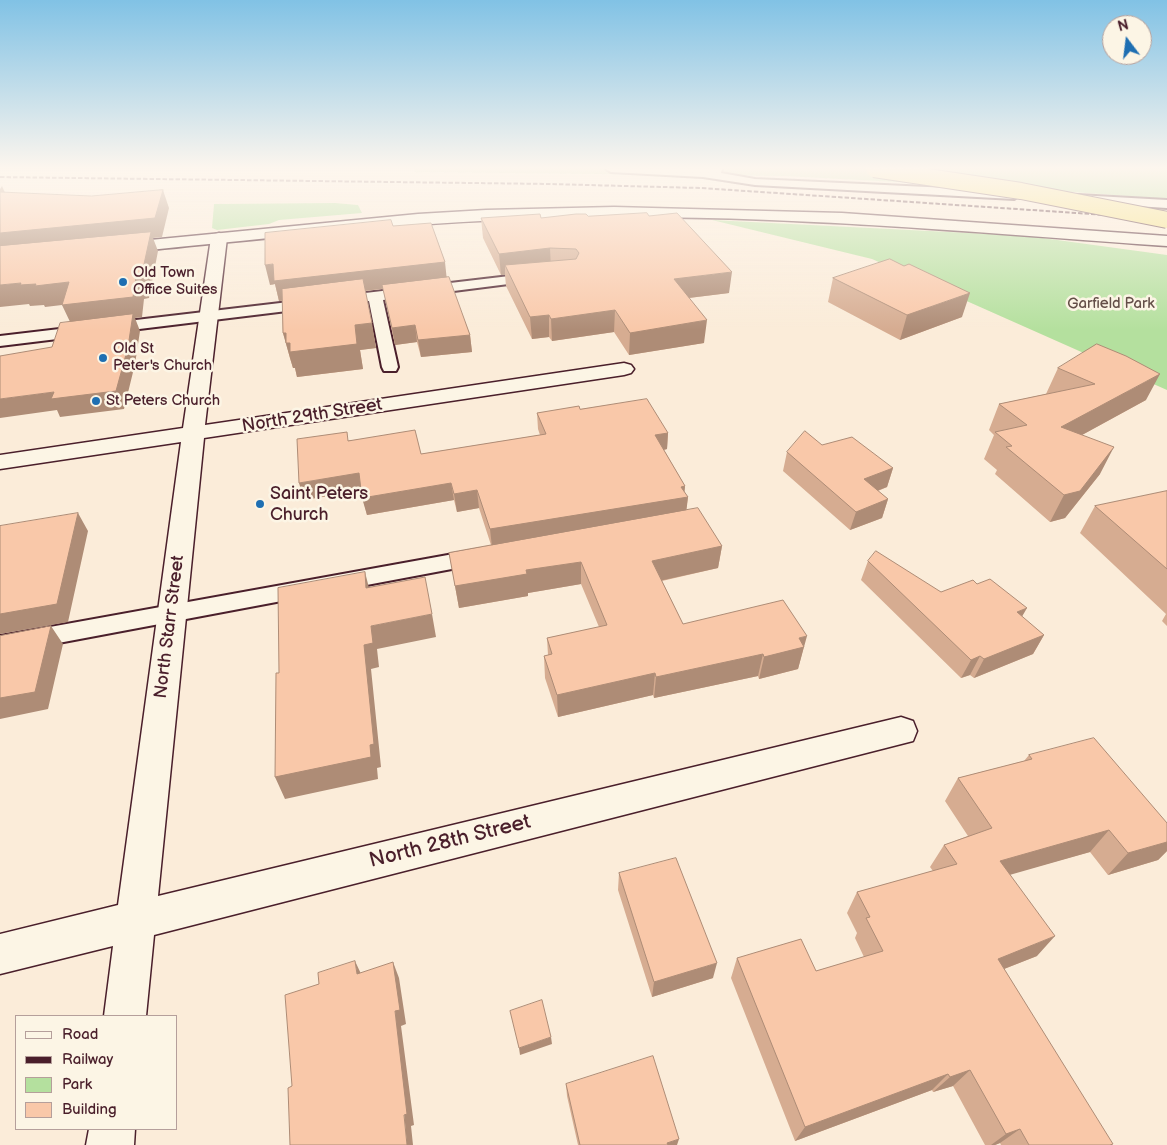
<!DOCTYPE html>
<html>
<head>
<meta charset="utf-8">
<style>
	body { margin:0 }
	#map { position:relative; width:1167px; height:1145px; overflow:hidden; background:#fbecd9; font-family:"Balsamiq Sans",sans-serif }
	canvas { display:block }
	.legend { position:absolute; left:15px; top:1015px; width:162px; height:115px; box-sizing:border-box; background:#fcf5e5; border:1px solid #b59f9b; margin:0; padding:6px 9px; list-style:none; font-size:15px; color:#4a1f2b }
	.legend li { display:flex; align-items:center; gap:10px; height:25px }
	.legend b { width:25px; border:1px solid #b59f9b }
	.north { position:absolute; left:1102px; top:15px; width:50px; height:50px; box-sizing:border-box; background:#fcf5e5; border:1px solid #b59f9b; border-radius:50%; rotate:345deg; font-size:14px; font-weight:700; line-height:20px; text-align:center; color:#4a1f2b }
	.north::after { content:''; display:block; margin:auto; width:18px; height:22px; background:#1f6fb2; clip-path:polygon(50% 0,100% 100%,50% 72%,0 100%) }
</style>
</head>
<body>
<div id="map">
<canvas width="1167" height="1145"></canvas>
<ul class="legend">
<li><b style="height:6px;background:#fcf5e5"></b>Road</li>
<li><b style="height:6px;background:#4a1f2b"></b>Railway</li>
<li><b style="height:14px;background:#b4e09e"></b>Park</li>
<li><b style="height:14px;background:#f9c8a9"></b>Building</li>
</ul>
<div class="north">N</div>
</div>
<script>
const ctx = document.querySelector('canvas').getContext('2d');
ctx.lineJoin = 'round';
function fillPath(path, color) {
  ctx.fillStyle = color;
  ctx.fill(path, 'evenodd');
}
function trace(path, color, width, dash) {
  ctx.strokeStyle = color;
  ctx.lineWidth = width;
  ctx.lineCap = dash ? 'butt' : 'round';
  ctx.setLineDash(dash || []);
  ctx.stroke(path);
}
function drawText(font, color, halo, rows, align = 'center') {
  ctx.font = font + ' "Balsamiq Sans",sans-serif';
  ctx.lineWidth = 5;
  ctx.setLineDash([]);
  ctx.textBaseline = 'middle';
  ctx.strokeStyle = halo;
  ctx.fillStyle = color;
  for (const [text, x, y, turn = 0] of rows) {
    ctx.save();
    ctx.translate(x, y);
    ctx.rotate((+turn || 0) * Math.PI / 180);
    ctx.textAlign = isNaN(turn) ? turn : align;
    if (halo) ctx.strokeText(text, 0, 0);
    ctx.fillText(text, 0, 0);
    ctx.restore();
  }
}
fillPath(new Path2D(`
	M414,169H1167V199L1046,190L785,176L414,172Z
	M335,203L358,205L362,213L279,220L269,224L217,230L212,228L214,204Z
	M712,220L1028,236L1167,255V390L872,259Z`), '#b4e09e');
const service = new Path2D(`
	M606,169H722L721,173L755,179L1014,191L1020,195L1014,199L755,185L703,177L611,172Z
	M1078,195L1167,200V208L1074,202L1072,199Z
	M535,273L540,274L542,277L540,280L383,300L398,367L396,371H384L382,367L369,301L0,346V336Z
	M481,549L489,552L492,557L489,562L0,654V636Z`);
const minor = new Path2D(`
	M219,233L225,235L227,238L205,425L624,363L631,365L634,369L631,373L624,375L204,438L158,896L901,717L913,721L917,731L913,741L154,935L146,1016H104L113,946L0,974V934L118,905L181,442L0,469V455L183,428L211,238L213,235Z
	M89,1129H135L134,1145H86Z`);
const secondary = new Path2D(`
	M614,207L842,213L1167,236V246C983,233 798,216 614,217C448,217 284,237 119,253L113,251L111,248L113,245L119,243L418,214L486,210Z`);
trace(service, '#4a1f2b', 4);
trace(minor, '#4a1f2b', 3);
trace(secondary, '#4a1f2b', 3);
fillPath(service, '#fcf5e5');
fillPath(minor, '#fcf5e5');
fillPath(secondary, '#fcf5e5');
trace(new Path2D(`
	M0,177L550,184L701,188L1167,219`), '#4a1f2b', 2, [4.5, 2]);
const trunkBridge = new Path2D(`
	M874,169L1021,191L1167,220`);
trace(trunkBridge, '#4a1f2b', 18, []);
trace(trunkBridge, '#f6e381', 16);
fillPath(new Path2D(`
	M588,216L729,293L689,298L704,343L629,355L614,332L552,341L549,337L532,339L506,286L505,275H501L483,238L481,218H541Z
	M393,226L447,277L470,335L472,352L421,357L417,342L395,345L383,289L365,291L376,348L360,350L363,369L297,377L295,368H293L290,358L283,333L282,301H279L275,284L270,285Z
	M833,278L962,317L900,340L828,302Z
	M1058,368L1146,400L1082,435L1100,474L1065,518L1050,522L995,474L997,470L984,459L994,435L989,430L999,404L1046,394Z
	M580,409L668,433L667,449L664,450L685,486L684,492L688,497L686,510L722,546L718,568L662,581L683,624L804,646L798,669L759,679L758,676L654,698L653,695L558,717L545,678L544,656L548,655L547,638L599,627L581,584L528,593V596L459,608L449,553L491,545L479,508L457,512L454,500L367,515L361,491L304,500L349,440L421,454L540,435L538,429L537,413Z
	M822,445L893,468L887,487L878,491L888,499L882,518L850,530L783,471L787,452Z
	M1167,491V626L1162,621L1166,614L1080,533L1095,506Z
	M868,561L941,592L977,584L1022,617L1044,635L1033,654L974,678L970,675L961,678L861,580Z
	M1029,755L1167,823V851L1158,860L1108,875L1090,852L1010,874L1037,956L1004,969L1111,1145H1001L1000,1143L995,1145H985L953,1086L933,1092L932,1090L795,1141L731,978L737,958L816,971L864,957L855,938L857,933L847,913L857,892L933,871L930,867L944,845L968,836L945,801L958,778L1024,761Z
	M619,873L713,978L652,997L618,890Z
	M566,1084L677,1145H578L567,1096Z`), '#d6ac91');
fillPath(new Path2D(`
	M2,186L10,204L0,197V189Z
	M163,190L169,208L162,237L153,238L158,251L149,298L144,299L142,317L135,318L140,331L135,364L124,409L60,417L57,410L0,418V399L54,392L72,326L62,305L45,307L44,305L30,306L29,304L0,307V285L21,283L36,284L69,282L133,297L0,253V233Z
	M550,248L551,269L505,265V275H501L499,254Z
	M445,262L447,281L279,301L275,284L270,285L265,265L273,264Z
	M732,272L729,293L672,300L674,279Z
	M970,293L962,317L900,340L907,315Z
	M615,310L614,332L552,341L551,319Z
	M549,315V337L532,339L530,317Z
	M707,320L704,343L629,355L630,333Z
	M372,323L376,348L360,350L363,369L297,377L295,368H293L290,358L283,333H286L290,343L355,325Z
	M415,325L417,342L395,345L392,328Z
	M470,335L472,352L421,357L418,340Z
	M1160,374L1146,400L1049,453L1061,427Z
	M668,433L667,449L654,452L655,435Z
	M1114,447L1100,474L1065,518L1050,522L1064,495Z
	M893,468L887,487L858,498L864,479Z
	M359,473L363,490L304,500L299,483Z
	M451,483L454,500L367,515L362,498Z
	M685,486L684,498L688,497L686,514L492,547L490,529Z
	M477,490L479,508L457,512L454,494Z
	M888,499L882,518L850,530L856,512Z
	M78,513L88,531L68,622L0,634V614Z
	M722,546L718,568L650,583L652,561Z
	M581,562V584L528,593V596L459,608L455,586L526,570Z
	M365,572L371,596L366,588Z
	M1027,608L1016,627L1017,612Z
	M432,614L436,637L377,649L379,667L371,669L381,767L377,768L378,779L285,799L275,777L371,626Z
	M51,626L63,644L48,709L0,719V698Z
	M1044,635L1033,654L974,678L984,659Z
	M807,636L798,669L759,679L764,657L799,638Z
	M763,654L758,676L654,698L656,677Z
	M980,656L970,675L961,678L971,660Z
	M655,673L653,695L558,717L557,695Z
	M1109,830L1090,852L985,882L1000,861Z
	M1167,842V851L1158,860L1108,875L1128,853Z
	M1055,936L1037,956L981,978L998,959Z
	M355,961L362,976L357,974Z
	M393,962L399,978L406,1024L401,1026L414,1125L411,1126L413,1145H407L395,1011Z
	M717,963L713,978L652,997L654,982Z
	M551,1037L552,1044L520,1055L519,1048Z
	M970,1070L953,1086L933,1092L950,1077Z
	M948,1074L932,1090L795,1141L805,1127Z
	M1020,1129L1000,1143L995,1145H991L1006,1134Z
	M679,1139L677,1145H667V1143Z`), '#ae8c76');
const building = new Path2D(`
	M163,190L155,218L0,233V192L91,196Z
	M647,213L649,216L677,213L732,272L674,279L707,320L630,333L615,310L551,319L549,315L530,317L505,265L576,259L579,253L576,249L550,248L499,254L481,218L540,214L541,218L576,214H586L588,216Z
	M391,220L393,226L431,223L445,262L274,281L273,264L265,265V233Z
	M151,232L141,278H136L133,297L62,305L69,282L35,286L36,284L20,285L21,283L0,285V246Z
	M890,259L904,266L909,264L970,293L907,315L833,278Z
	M449,277L470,335L418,340L415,325L392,328L382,285Z
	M363,279L372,323L355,325L357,344L290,352V343H286V333H283L282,289Z
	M133,314L128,347L116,391L51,399L54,392L0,399V356L52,347L60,323Z
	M1097,344L1126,356L1160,374L1061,427L1114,447L1080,491L1064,495L1006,447L1012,446L995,432L1027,425L999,404L1095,384L1058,368Z
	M647,399L668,433L655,435L685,486L681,487L688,497L490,529L477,490L454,494L451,483L362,498L359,473L299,483L297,439L347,432L348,441L415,430L421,454L546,434L537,413L579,406L580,409Z
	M805,431L822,445L852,437L893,468L864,479L888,499L856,512L787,452Z
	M1167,491V569L1095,506Z
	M698,508L722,546L652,561L683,624L783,600L807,636L799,638L804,647L764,657L763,654L656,677L655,673L557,695L544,656L552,654L547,638L607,625L581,562L526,570L527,574L455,586L449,553Z
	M78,513L57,604L0,614V526Z
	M876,551L941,592L973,580L977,584L990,579L1027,608L1017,612L1044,635L984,659L980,656L971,660L868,561Z
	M365,572L366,588L425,577L432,614L371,626L373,643L364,645L374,744L370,745L371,757L275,777L276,673H279L278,588Z
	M51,626L35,692L0,698V636Z
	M1094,738L1167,823V842L1128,853L1109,830L1000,861L1055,936L998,959L1113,1144L1110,1145H1029L1020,1129L1006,1134L970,1070L950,1077L948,1074L805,1127L737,958L801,939L816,971L883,951L866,918L870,917L857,892L957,864L944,845L992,828L958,778L1032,759L1029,755Z
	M676,858L717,963L654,982L619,873Z
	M355,961L357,974L393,962L400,1010L395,1011L407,1114L404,1115L407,1145H290L288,1088L292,1086L285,995L319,984L318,973Z
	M542,1000L551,1037L519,1048L510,1011Z
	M653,1056L679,1139L667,1143L668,1145H580L566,1084Z`);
fillPath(building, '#f9c8a9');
trace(building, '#ae8c76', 1);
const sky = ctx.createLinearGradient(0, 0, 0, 330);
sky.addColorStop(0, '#81c2e5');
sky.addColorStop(0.51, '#fdf6ee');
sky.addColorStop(1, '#fdf6ee00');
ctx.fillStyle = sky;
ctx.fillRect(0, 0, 1167, 330);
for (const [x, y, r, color] of [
	[123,282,5,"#1f6fb2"],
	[103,358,5,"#1f6fb2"],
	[96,401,5,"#1f6fb2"],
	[260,504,5,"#1f6fb2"]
]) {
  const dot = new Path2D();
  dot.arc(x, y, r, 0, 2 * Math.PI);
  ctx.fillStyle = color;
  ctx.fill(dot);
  trace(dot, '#fcf5e5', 2);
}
drawText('15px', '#4a1f2b', '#fcf5e5', [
	["Old Town",133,273],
	["Office Suites",133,290],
	["Old St",113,349],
	["Peter's Church",113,366],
	["St Peters Church",106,401]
], 'left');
drawText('15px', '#644f48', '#fcf5e5', [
	["Garfield Park",1111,304]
]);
drawText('18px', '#4a1f2b', '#fcf5e5', [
	["North 29th Street",312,416,-9],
	["North Starr Street",170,627,-83]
]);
drawText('18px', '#4a1f2b', '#fcf5e5', [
	["Saint Peters",270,494],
	["Church",270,515]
], 'left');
drawText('21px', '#4a1f2b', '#fcf5e5', [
	["North 28th Street",450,842,-14]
]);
</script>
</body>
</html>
